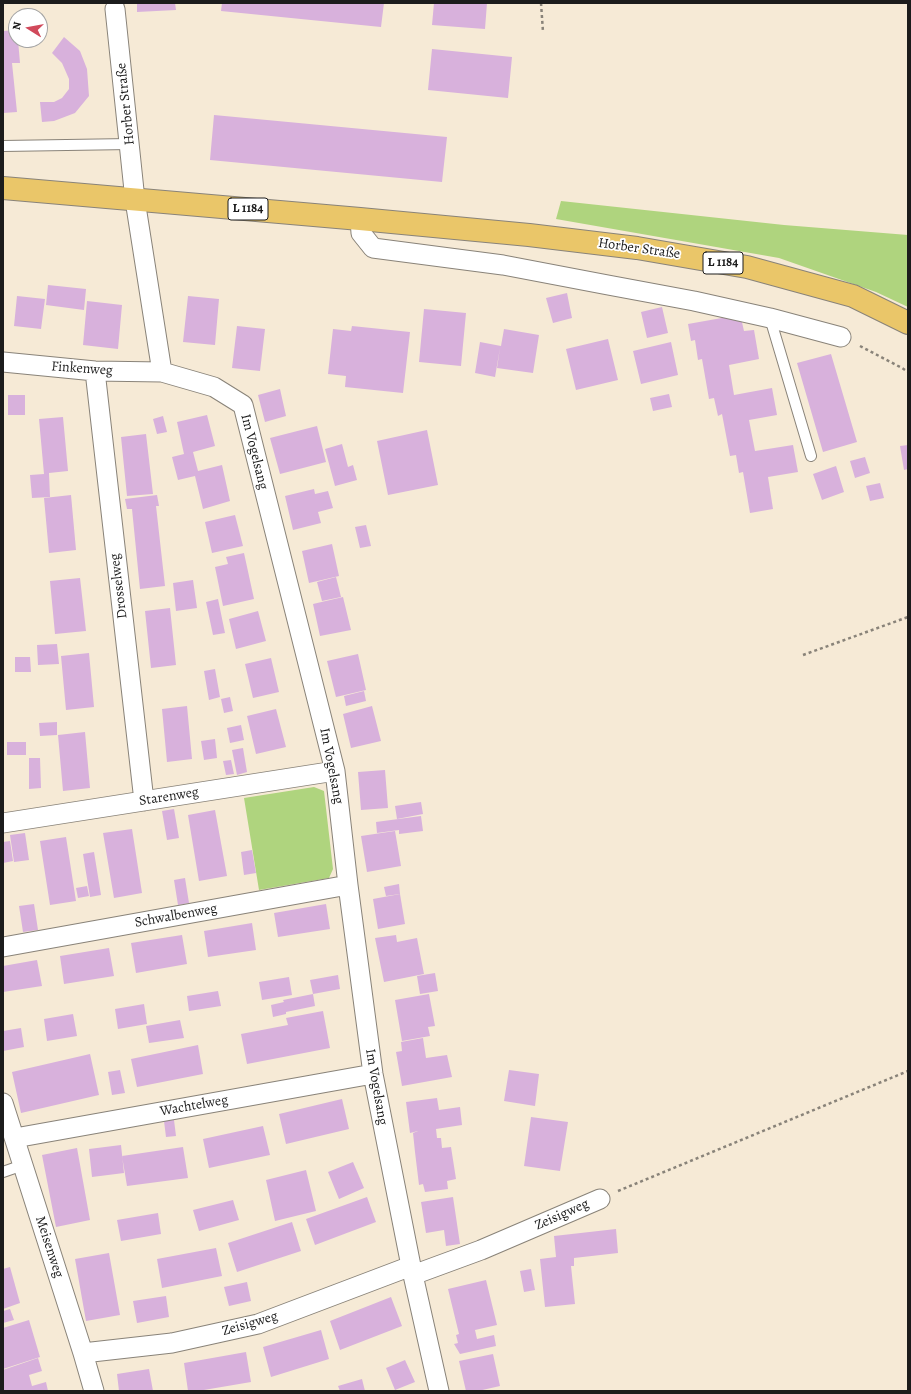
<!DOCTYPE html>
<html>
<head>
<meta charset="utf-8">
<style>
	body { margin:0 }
	#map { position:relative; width:911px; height:1394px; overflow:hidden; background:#f6ead6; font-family:Alegreya,serif }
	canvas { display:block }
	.frame { position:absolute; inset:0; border:4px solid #1c1c1c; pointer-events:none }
	.north { position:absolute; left:8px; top:8px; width:40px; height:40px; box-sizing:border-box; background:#fff; border:1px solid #a4a4a4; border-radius:50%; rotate:281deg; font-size:11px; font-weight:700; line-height:16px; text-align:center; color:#1c1c1c }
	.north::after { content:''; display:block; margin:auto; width:14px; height:18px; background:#d1495b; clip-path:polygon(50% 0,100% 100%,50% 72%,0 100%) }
</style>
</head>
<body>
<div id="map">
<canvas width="911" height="1394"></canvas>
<div class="frame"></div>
<div class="north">N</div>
</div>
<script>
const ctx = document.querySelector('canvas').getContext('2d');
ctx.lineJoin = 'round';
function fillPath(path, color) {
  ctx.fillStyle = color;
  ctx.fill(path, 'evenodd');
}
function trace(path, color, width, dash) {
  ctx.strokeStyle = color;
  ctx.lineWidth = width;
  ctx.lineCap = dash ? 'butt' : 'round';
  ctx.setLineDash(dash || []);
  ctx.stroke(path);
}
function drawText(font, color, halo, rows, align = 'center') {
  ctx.font = font + ' Alegreya,serif';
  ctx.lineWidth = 3.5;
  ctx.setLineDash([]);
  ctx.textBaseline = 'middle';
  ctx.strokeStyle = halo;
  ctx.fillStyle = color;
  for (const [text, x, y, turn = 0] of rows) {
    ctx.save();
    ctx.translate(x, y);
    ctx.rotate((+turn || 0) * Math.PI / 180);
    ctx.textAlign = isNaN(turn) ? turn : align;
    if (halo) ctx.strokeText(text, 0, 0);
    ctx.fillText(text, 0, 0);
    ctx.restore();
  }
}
fillPath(new Path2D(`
	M561,201L784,225L908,235V307L876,292L779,258L556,219Z
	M314,787L324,791L333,869L329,878L259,890L244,798Z`), '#afd47e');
fillPath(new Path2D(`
	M137,3H175L176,10L137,12Z
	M222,3H384L381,27L221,11Z
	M434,3H487L485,29L432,25Z
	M16,30V40H18L20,63H12L17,112L3,113V31Z
	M64,37L80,51L87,69L89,96L75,113L54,121L42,122L40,102H54L62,98L69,89V79L62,63L52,53Z
	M432,49L512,57L508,98L428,90Z
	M214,115L447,137L442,182L210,160Z
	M48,285L86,289L84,310L46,305Z
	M567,293L572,318L553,323L546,298Z
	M17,296L45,299L41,329L14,326Z
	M188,296L219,299L215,345L183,342Z
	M87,301L122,305L118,349L83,345Z
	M662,307L668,333L647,338L641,312Z
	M424,309L466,313L461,366L419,362Z
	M733,316L741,318L744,331L754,330L759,359L729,365L734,395L772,388L777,415L749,420L755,451L793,445L798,472L768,477L773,509L750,513L743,472L739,473L736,455L730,456L722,414L718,416L714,398L709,399L702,359L698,360L695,340L691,341L688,324Z
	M237,326L265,329L260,371L232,368Z
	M352,326L410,332L403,393L345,387L346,376L328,374L333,329L351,331Z
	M504,329L539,335L533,373L497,368L500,348L495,377L475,373L480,342L501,346Z
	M608,339L618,380L576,390L566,349Z
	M671,342L678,375L641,384L633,351Z
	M831,354L857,442L823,452L797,363Z
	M280,389L286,416L265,422L258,395Z
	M669,394L672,407L653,411L650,398Z
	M8,395H25V415H8Z
	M207,415L215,446L193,452L198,471L222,465L230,501L203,509L195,476L178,480L172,457L184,454L177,422Z
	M163,416L167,432L157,434L153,419Z
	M63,417L68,471L49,473L50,497L32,498L30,475L44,474L39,419Z
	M317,426L326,462L280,474L270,438Z
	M427,430L438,485L388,495L377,441Z
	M146,434L153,494L127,496L121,437Z
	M342,444L348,467L353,465L357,480L335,486L325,449Z
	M908,445V469L904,470L900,446Z
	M865,457L870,473L855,478L850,461Z
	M836,466L844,492L822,500L813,474Z
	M880,483L884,498L870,501L866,486Z
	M314,489L315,494L328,491L333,508L318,512L321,523L293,530L285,496Z
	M71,495L76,550L49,553L44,498Z
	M157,495L159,506H156L165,586L140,589L132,509H127L125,499Z
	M235,515L243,546L212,553L205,522Z
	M366,525L371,546L360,548L355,527Z
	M332,544L339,576L309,583L302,551Z
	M244,553L254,599L223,606L215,567L228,564L226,557Z
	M336,577L341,597L322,601L317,582Z
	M80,578L86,631L55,634L50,581Z
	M193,580L197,608L176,611L173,583Z
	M343,597L351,630L320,636L313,604Z
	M218,599L225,633L213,635L206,602Z
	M170,608L176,665L151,668L145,611Z
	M258,611L266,641L236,649L229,619Z
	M57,644L59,664L38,665L37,645Z
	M89,653L94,707L66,710L61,656Z
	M358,654L366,690L336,697L327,661Z
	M15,657H30L31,672H15Z
	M271,658L279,692L253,698L245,664Z
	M215,669L220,697L209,700L204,671Z
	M364,691L366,701L346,706L344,696Z
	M230,697L233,711L224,713L221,699Z
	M187,706L192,759L167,762L162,709Z
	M372,706L381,741L351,748L343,714Z
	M276,709L286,747L256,754L247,716Z
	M57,722V735L40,736L39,723Z
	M241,725L244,740L230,743L227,728Z
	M85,732L90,788L63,791L58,735Z
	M215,739L217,758L204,760L201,741Z
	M7,742H26V755H7Z
	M243,748L247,772L237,775L232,750Z
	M29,758H40L41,788L29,789Z
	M231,760L234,774L226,775L223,761Z
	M385,770L388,808L361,810L358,772Z
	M421,802L423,814L397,819L395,806Z
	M174,809L179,838L167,840L162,811Z
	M215,810L227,876L199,881L188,815Z
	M421,816L423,831L399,834V830L377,833L376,822Z
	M132,829L142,893L114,898L103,833Z
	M395,831L401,866L367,872L361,836Z
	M25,833L29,860L14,862L10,835Z
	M66,837L76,901L50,905L40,841Z
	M10,841L13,861L3,863V842Z
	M252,850L256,873L244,875L241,852Z
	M94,852L101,895L90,897L83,854Z
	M185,878L189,903L178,905L174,880Z
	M399,884L400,894L386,896L384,887Z
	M87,886L89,896L78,898L76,888Z
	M400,894L405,924L378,929L373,899Z
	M34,904L38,930L23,932L19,906Z
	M326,904L330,929L278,937L274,913Z
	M252,923L256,950L208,957L204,931Z
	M182,935L187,964L136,973L131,943Z
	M396,935L397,942L417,938L424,974L384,982L375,938Z
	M109,948L114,976L64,984L60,956Z
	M37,960L42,986L3,992V966Z
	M435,973L438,991L420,994L417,976Z
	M338,975L340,989L313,994L310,980Z
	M289,977L292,995L262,1000L259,982Z
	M218,991L221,1006L189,1011L187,996Z
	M313,994L315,1006L286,1012V1014L273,1017L271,1005L284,1002L283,1000Z
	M429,994L435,1026L428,1027L430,1036L402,1041L395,1000Z
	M144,1004L147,1024L118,1029L115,1009Z
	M323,1011L330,1048L247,1064L241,1034L288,1025L286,1018Z
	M73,1014L77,1036L47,1041L44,1019Z
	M180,1020L184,1038L149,1043L146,1026Z
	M21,1028L24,1047L3,1051V1031Z
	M423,1038L426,1058L447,1055L452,1077L402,1086L396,1052L402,1051L401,1042Z
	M198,1045L203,1074L137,1087L131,1059Z
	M90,1054L99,1095L21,1113L12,1072Z
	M120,1070L125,1093L112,1095L108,1072Z
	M509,1070L539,1074L535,1106L504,1101Z
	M437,1098L439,1110L460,1107L462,1125L436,1129L437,1138H441L442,1148L451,1147L456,1179L447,1181L448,1189L425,1192L423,1184L419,1185L415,1152L413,1133L418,1131L410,1133L406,1102Z
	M342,1099L349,1129L286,1144L279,1114Z
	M531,1117L568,1122L560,1171L524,1166Z
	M174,1120L176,1136L166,1137L164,1121Z
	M263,1126L270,1155L209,1168L203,1139Z
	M121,1145L124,1173L92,1177L89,1149Z
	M183,1147L188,1178L127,1186L122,1156Z
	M77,1148L90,1220L56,1227L42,1155Z
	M353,1162L364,1188L339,1199L328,1172Z
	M306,1170L316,1211L275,1221L266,1180Z
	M367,1197L376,1222L315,1245L306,1219Z
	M453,1197L460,1244L446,1246L444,1230L426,1233L421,1202Z
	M233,1200L239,1220L199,1231L193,1210Z
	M158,1213L161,1234L121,1241L117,1220Z
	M292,1222L301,1251L237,1272L228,1243Z
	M616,1229L618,1253L574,1258V1266H571L575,1304L545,1307L540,1259L556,1257L554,1236Z
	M216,1248L222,1276L162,1288L157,1259Z
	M109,1253L120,1315L86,1321L75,1259Z
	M10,1267L20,1303L3,1309V1269Z
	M531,1269L535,1290L524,1292L520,1271Z
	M486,1280L497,1325L475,1330L477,1339L494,1335L496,1346L460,1354L454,1344L458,1343L456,1335L459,1334L448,1289Z
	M247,1282L251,1301L229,1306L224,1287Z
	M166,1296L169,1317L137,1323L133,1301Z
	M391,1297L402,1326L340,1350L330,1321Z
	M10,1309L14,1320L3,1323V1311Z
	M29,1320L40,1357L3,1369V1328Z
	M321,1330L329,1359L271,1377L263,1347Z
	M246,1352L251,1382L198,1391H188L184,1363Z
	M493,1354L500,1386L478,1391H466L459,1361Z
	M38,1358L42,1371L29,1375L32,1386L46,1382L48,1391H3V1370Z
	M405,1360L415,1382L395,1390L386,1368Z
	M149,1369L153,1391H119L117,1374Z
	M362,1379L365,1391H340L338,1386Z`), '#d8b1dc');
const service = new Path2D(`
	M3,146L130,144
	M770,318L811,456
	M3,1172L23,1165`);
const minor = new Path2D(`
	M115,9L135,200L162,372
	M360,219L361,233L373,248L503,265L608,285L694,301L770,318L841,337
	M3,362L95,371L162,372L214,387L243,405L335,771L348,885L373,1074L411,1266L439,1391
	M95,371L144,801
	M3,823L335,771
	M3,947L348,885
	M3,1103L83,1353L94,1391
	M15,1138L373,1074
	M413,1275L481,1250L600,1199
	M83,1353L172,1343L258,1324L411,1266`);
const primary = new Path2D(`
	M3,188L360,219L529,235L637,248L747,267L853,296L908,323`);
trace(service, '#898379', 12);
trace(minor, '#898379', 21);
trace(primary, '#898379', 24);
trace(new Path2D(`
	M541,3L543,32
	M860,346L902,368L908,372
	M803,655L908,617
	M618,1191L908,1071`), '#898379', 2.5, [3, 3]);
trace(service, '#fff', 10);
trace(minor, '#fff', 19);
trace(primary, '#eac669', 22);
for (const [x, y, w] of [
	[248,209,40],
	[723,263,40]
]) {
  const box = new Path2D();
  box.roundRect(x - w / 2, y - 11, w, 22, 3);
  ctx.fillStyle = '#fff';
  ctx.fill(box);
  trace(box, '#1c1c1c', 1);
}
drawText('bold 13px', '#1c1c1c', null, [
	["L 1184",248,209],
	["L 1184",723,263]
]);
drawText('14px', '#1c1c1c', '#fff', [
	["Horber Straße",126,104,-96],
	["Horber Straße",639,249,8],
	["Finkenweg",82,369,4],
	["Im Vogelsang",254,452,76],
	["Drosselweg",119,586,-97],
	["Im Vogelsang",331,766,79],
	["Starenweg",169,797,-9],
	["Schwalbenweg",176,916,-10],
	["Im Vogelsang",376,1087,80],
	["Wachtelweg",194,1106,-10],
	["Zeisigweg",562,1215,-24],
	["Meisenweg",49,1247,72],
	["Zeisigweg",250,1324,-16]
]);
</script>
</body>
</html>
